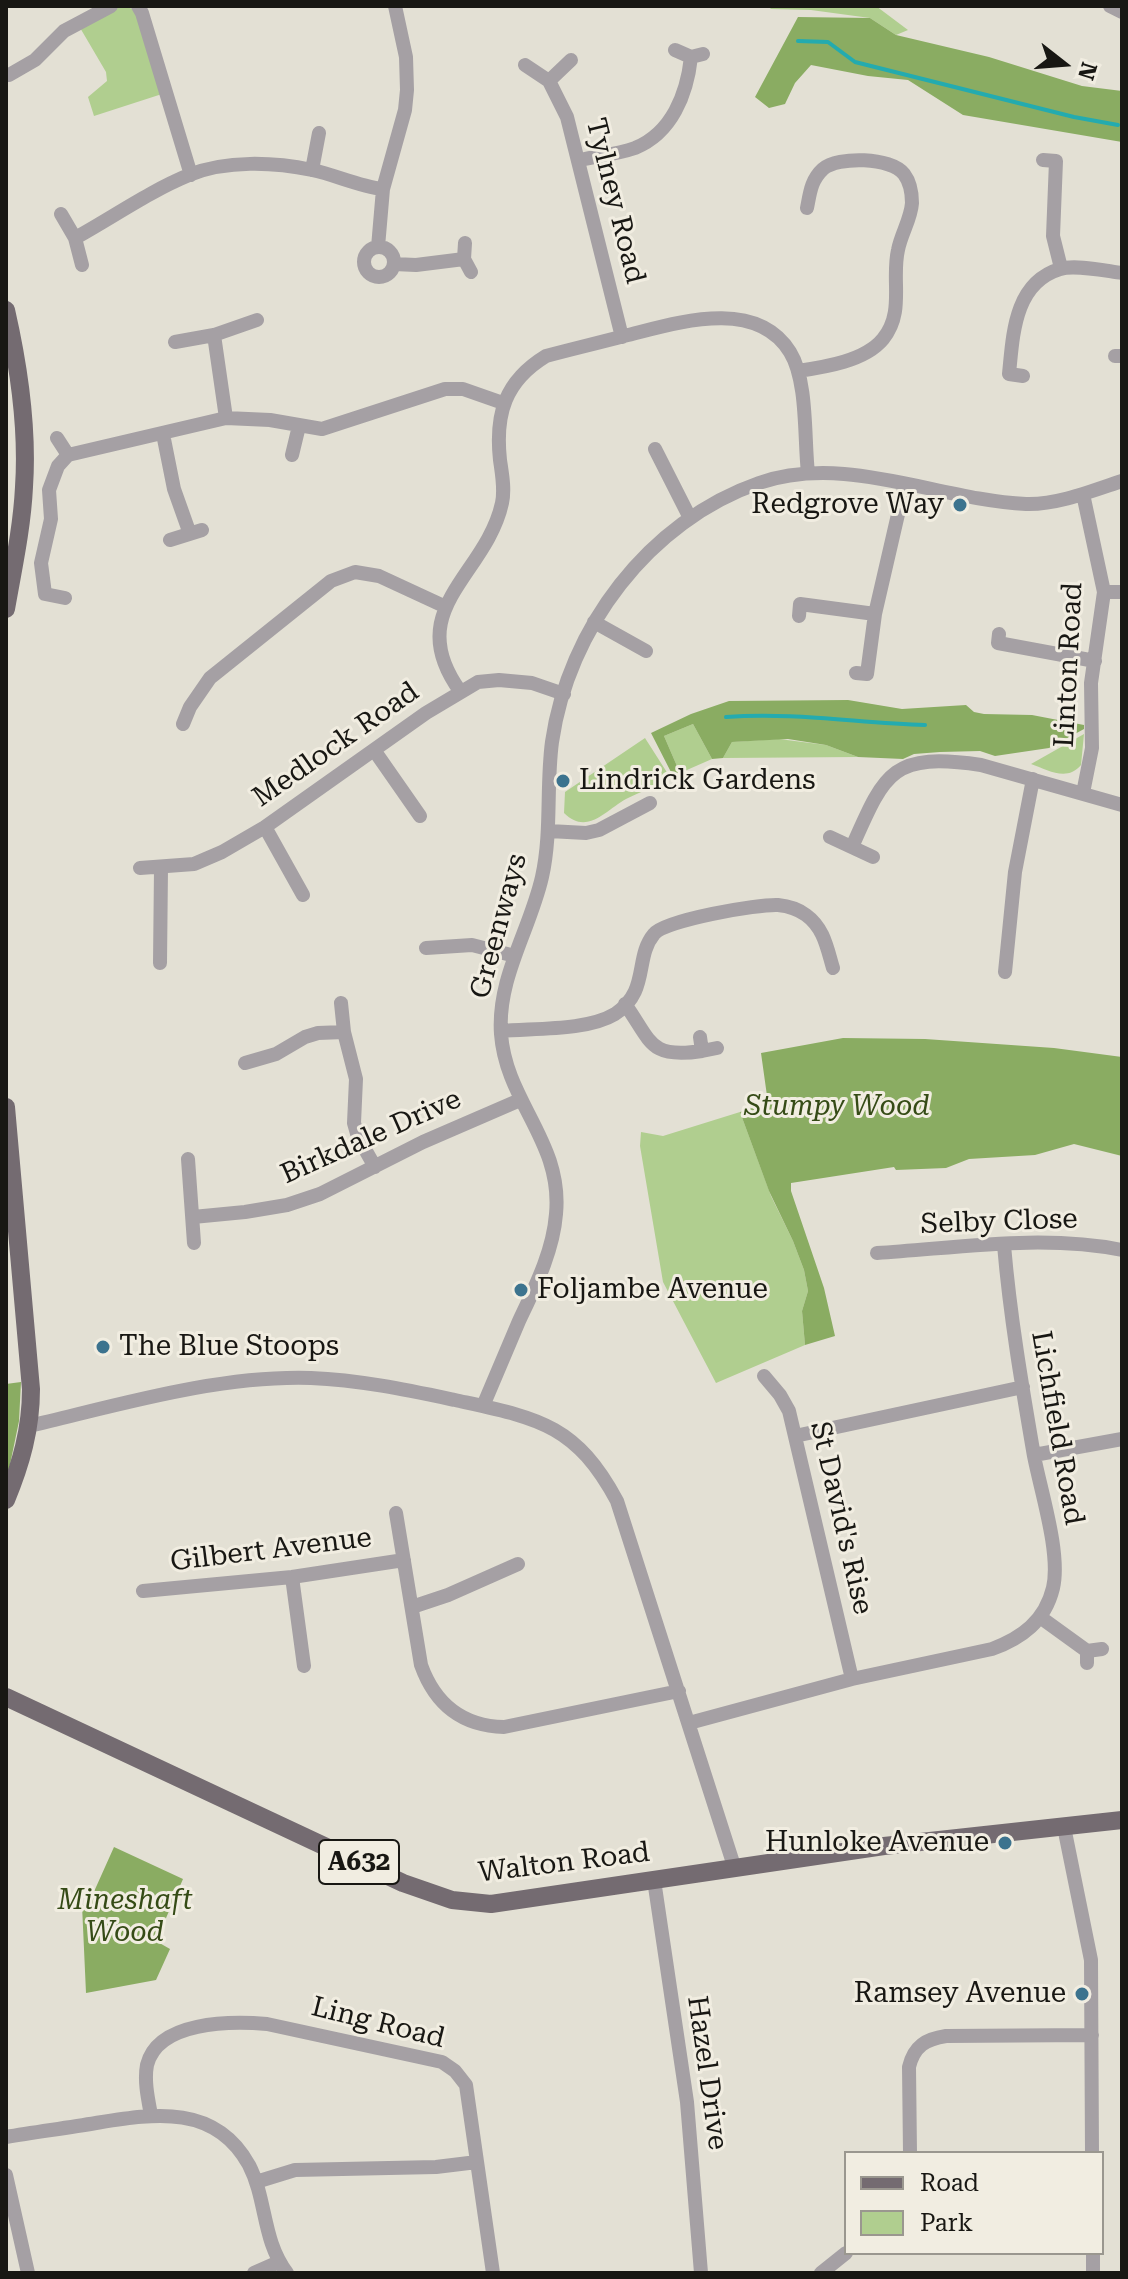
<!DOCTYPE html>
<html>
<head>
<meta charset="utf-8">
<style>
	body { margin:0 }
	#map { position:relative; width:1128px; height:2279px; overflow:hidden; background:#e3e0d4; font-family:"Roboto Serif",serif }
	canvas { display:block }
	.frame { position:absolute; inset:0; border:8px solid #181713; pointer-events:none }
	.legend { position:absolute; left:844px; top:2151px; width:260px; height:104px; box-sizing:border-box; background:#f1ede1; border:2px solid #9a978f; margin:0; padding:10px 14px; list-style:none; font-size:24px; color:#181713 }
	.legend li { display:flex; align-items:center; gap:16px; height:40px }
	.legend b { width:40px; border:2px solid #9a978f }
	.north { position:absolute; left:1024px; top:24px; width:80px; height:80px; -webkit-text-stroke:6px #f1ede1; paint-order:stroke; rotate:107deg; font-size:22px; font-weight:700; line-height:32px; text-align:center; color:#181713 }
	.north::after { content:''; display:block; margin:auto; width:28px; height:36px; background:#181713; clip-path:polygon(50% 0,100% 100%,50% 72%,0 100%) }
</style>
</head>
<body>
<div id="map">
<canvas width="1128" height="2279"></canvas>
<div class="frame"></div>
<ul class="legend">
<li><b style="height:10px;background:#746b71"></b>Road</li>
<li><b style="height:22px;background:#b0ce8f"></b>Park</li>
</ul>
<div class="north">N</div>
</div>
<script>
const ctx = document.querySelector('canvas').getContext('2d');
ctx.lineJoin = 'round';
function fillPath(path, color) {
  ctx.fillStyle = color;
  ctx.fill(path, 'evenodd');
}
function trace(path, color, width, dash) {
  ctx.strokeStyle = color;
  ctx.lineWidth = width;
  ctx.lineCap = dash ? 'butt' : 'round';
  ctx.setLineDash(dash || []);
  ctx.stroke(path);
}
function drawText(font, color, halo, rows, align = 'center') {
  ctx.font = font + ' "Roboto Serif",serif';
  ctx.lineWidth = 6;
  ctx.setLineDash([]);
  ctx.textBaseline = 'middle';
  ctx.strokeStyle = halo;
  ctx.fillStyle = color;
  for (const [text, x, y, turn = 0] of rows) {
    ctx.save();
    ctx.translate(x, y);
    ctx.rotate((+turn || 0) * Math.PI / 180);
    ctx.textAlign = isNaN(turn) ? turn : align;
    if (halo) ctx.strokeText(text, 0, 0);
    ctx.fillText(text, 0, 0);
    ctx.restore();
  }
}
fillPath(new Path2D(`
	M122,6L137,10L162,94L94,116L88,97L107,81L106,72L79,26Z
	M768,6H876L908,30L896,35L870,18L811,10L771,9Z
	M693,724L712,759L680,773L664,736Z
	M1084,734L1081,765C1067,782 1048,770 1031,764Z
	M645,738L668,774L667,778C655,787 640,792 626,799C606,810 587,836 564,813L565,792Z
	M779,739L826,745L858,757L723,758L732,742Z
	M740,1112L771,1196L793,1241L804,1270L808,1291L802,1311L805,1345L716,1383L663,1282L640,1146L641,1132L663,1136Z`), '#b0ce8f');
fillPath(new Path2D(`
	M798,17L870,18L896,35L989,57L1082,86L1122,91V142L963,115L908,80L868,76L811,65L795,83L785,104L769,108L755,97Z
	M848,700L902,709L966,705L974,712L984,714L1032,715L1084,725V729L1049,748L995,756L980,751L940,752L914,754L903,759L858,757L826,745L788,739L732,742L723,758L712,759L693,724L664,736L680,773L673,776L651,733L691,714L729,701Z
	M843,1038L925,1039L1054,1048L1122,1057V1156L1074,1144L1035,1155L969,1159L946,1168L896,1170L894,1167L791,1183V1191L824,1288L835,1336L805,1345L802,1311L808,1291L804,1270L793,1241L769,1191L740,1112L768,1103L761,1053Z
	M21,1382L19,1421L6,1484V1384Z
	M114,1847L183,1879L156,1941L170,1949L156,1980L86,1993L82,1905H88Z`), '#8aac62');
trace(new Path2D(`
	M798,41L828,42L855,62L1074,117L1118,125
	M726,717C794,712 858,723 925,725`), '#24abaf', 4);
trace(new Path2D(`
	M138,6L142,13L191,175
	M1110,6L1122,12
	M675,50L691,57L703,54
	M525,65L549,81L567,117L622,337
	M9,75L35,60L64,31L111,6
	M549,81L571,60
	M580,160C598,156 618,154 635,148C672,133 687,94 691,57
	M1043,160L1056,161L1053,236L1061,268
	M312,170L319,133
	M61,214L75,238L82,265
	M75,238C113,217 150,191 189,175C226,160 274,162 312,170C336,175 358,186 383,189
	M465,243L464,259L471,272
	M364 262a15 15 0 1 1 30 0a15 15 0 1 1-30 0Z
	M378,247L383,189L405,110L407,90L406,57L395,6
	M394,264L416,265L464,259
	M214,335L226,418
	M175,342L214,335L257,320
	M1115,356H1122
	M798,371C825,367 865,361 883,339C905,312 891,280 898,250C901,234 911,219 912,203C912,192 910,182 904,174C891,157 838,156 823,169C811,180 810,193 807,208
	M1023,376L1009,374C1013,335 1014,283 1060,269C1075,264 1106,271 1122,273
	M163,434L174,489L190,534
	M57,438L68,455
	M655,449L690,518
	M292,455L299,426
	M170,540L202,530
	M1104,592H1122
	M65,598L45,594L41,563L51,519L49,490L58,466L68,455L226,418L270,420L322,429L445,389H463L503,403
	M799,616L800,604L875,614
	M594,622L646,651
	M999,634L998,643L1095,661
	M856,673L867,674L875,614L905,484
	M460,691C401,609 486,576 502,503C505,489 502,474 500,460C495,414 505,381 546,356C572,349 598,343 624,336C674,324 755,296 790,352C808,381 804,439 808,473
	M183,724L190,707L210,678L331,581L355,572L379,576L446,607
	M374,750L420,816
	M1083,793L1092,748L1091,683L1104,592L1083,494
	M265,827L303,895
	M549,831L586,833L599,830L650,803
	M830,837L873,857
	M852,847C885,772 892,752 981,765L1122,805
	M140,868L194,864L222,852L265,827L426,713L478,682L499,680L532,683L564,694
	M426,948L472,945L515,956
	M160,963L161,869
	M1005,972L1015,872L1033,779
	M341,1003L344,1032L356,1079L354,1123L358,1137L375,1167
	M625,1004C652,1042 649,1059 702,1051L700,1037
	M501,1031C534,1028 587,1031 615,1014C650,991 634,958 654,934C665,920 758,904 778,905C788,906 798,909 806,915C824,928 827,948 833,968
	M702,1051L717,1048
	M245,1063L276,1054L305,1037L318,1033L344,1032
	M188,1159L194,1243
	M193,1217L245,1212L287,1205L320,1194L423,1142L520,1100
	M877,1253C958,1248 1042,1234 1122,1250
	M764,1376L780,1395L789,1411L852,1679
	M483,1406C495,1378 507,1349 519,1321C535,1287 553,1252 556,1214C563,1142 506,1102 501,1034C497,978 530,930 542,877C552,832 546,787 552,742C568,629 649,521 759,483C846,453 938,500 1026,504C1057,505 1092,491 1122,481
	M29,1426C119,1405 218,1375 311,1378C360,1380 407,1390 455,1400C537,1418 575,1423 617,1501L734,1866
	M795,1436L1023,1387
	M1034,1455L1122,1439
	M396,1513L421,1665C435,1704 462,1726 504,1727L679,1691
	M292,1577L304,1666
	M143,1591L292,1577L404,1560
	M412,1607L448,1595L518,1564
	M1040,1617L1087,1651
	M1087,1663V1651L1102,1649
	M689,1723L852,1679L992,1649C1022,1638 1045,1621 1053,1588C1061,1554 1041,1492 1034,1456C1022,1386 1010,1316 1004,1245
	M1064,1827L1091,1960L1092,2153
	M654,1880L687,2102L701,2273
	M151,2115C148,2099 144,2081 147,2065C158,2021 230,2021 267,2024L442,2062L455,2071L466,2085L493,2273
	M6,2137C36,2132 66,2128 96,2123C153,2114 215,2103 249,2165C267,2200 262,2240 287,2273
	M910,2153L909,2067C914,2046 926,2039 946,2036L1092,2035
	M6,2175L28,2273
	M256,2182L295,2170L436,2167L477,2162
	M1093,2253V2273
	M254,2273L279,2262
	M821,2273L846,2253`), '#a5a0a4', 14);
trace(new Path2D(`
	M6,310C19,367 28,428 24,487C22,528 13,569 6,609
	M6,1107L31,1389C31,1429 21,1464 6,1500
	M6,1697L403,1883L452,1900L491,1904L884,1846L1122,1820`), '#746b71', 18);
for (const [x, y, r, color] of [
	[960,505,8,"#3c738e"],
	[563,781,8,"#3c738e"],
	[521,1290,8,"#3c738e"],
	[103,1347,8,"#3c738e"],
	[1005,1843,8,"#3c738e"],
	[1082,1994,8,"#3c738e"]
]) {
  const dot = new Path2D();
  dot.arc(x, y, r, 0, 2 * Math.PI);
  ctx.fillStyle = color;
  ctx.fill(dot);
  trace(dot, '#f1ede1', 3);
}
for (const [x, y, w] of [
	[359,1862,80]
]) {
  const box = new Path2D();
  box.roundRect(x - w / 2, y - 22, w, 44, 6);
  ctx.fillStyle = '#f1ede1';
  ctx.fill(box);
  trace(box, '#181713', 2);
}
drawText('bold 26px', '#181713', null, [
	["A632",359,1862]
]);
drawText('28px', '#181713', '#f1ede1', [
	["Tylney Road",615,201,76],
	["Linton Road",1069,665,-87],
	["Medlock Road",336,745,-35],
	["Greenways",499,926,-75],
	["Birkdale Drive",371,1137,-24],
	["Selby Close",999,1222,-2],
	["Lichfield Road",1057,1428,80],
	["St David's Rise",841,1518,77],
	["Gilbert Avenue",271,1550,-7],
	["Walton Road",564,1863,-7],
	["Ling Road",378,2023,14],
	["Hazel Drive",707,2073,82]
]);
drawText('28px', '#181713', '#f1ede1', [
	["Redgrove Way",944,505],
	["Lindrick Gardens",579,781,"left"],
	["Foljambe Avenue",537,1290,"left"],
	["The Blue Stoops",119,1347,"left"],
	["Hunloke Avenue",989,1843],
	["Ramsey Avenue",1066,1994]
], 'right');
drawText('italic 28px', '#354b16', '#f1ede1', [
	["Stumpy Wood",837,1107],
	["Mineshaft",125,1901],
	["Wood",125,1933]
]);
</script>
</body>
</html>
